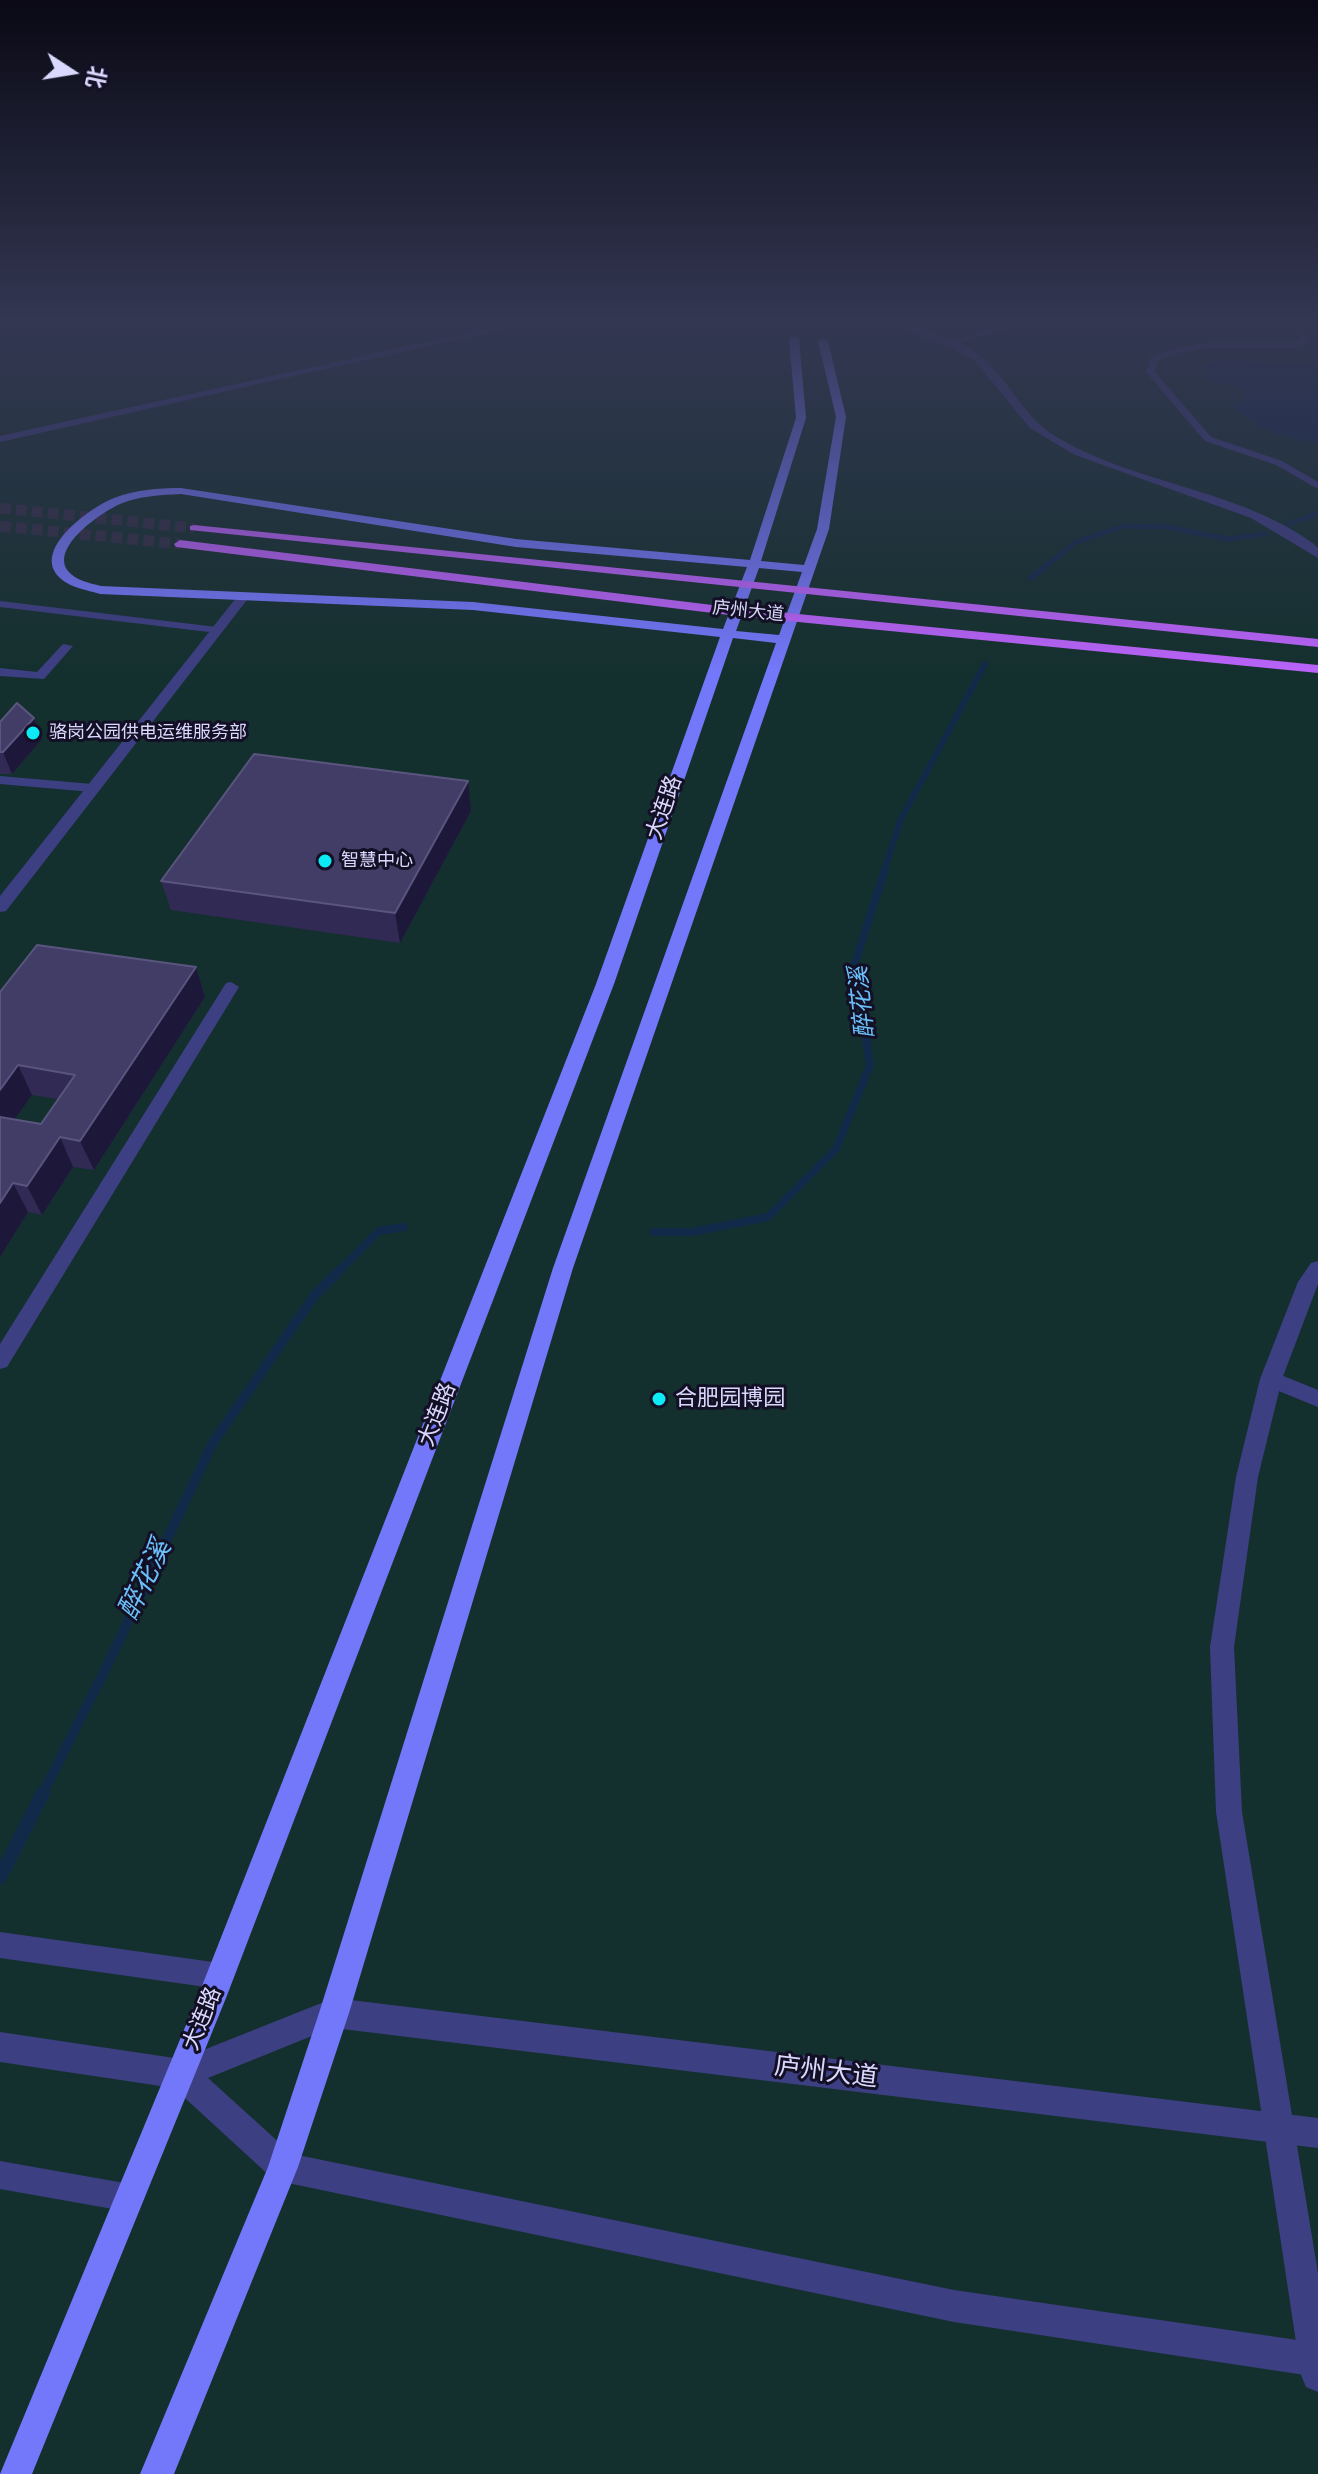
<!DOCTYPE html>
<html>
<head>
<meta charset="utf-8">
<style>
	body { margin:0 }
	#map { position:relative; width:1318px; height:2474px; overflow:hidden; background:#131026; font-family:"DM Sans","Noto Sans SC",sans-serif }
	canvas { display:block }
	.north { position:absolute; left:32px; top:32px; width:80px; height:80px; -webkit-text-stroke:6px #131026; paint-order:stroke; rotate:102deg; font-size:22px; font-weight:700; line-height:32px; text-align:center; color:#dad8fd }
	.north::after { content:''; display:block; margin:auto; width:28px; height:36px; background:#dad8fd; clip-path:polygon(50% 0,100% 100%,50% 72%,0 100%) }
</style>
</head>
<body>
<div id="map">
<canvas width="1318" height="2474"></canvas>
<div class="north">北</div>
</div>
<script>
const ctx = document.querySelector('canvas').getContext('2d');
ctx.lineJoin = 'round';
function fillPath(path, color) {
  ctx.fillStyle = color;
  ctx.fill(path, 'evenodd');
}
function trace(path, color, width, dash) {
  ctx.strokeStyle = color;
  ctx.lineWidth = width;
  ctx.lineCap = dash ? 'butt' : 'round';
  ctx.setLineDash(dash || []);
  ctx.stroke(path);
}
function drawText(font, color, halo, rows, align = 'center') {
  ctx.font = font + ' "DM Sans","Noto Sans SC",sans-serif';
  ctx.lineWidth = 6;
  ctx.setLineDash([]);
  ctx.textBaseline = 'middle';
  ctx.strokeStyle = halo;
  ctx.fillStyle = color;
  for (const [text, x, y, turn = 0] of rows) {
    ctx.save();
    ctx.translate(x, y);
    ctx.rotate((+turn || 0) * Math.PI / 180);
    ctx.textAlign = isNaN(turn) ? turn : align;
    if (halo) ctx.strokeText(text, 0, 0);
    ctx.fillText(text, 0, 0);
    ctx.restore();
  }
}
fillPath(new Path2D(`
	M0,324H1318V2474H0Z`), '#14302e');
fillPath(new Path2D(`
	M1228,360L1318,366V443C1282,437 1259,432 1233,406L1245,400L1244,393L1231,385L1211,380L1202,369L1208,363Z`), '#112a4a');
trace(new Path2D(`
	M1289,524L1318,513
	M1051,562L1076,542L1124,526L1167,527L1227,539L1265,534`), '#112a4a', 5);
trace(new Path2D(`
	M1031,578L1053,560
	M884,871L901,819L985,664`), '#112a4a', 6);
trace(new Path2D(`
	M653,1232H692L768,1217L836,1149L870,1065L855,963L885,869
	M338,1272L379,1231L404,1227`), '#112a4a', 8);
trace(new Path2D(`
	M42,1795L106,1668L212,1444L314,1296L340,1270`), '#112a4a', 10);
trace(new Path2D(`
	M0,1877L43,1793`), '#112a4a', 14);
trace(new Path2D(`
	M787,324L794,339
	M816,324L823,341`), '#312e46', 11, [11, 5]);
trace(new Path2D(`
	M0,508L194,528
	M0,526L180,544`), '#312e46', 11, [11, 5]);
fillPath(new Path2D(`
	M1007,324H1021L950,345L946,342Z
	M1291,324H1299L1308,336L1307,343L1297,348H1206L1174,354L1158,361L1155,372L1211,437L1282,461L1318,482V489L1276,465L1205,441L1146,372L1151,357L1168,350L1206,343H1295L1300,336Z
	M0,601L217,627L223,630L217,633L0,607Z
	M63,644L73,646L44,679L0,676V668L37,672Z
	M0,776L92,784L99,788L92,792L0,784Z
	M231,982L239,987L7,1367L0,1369V1344L226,983Z
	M1271,1371L1318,1390V1407L1264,1385L1261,1379L1264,1373Z
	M0,1932L220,1963L229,1967L233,1976L229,1985L220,1989L0,1958Z
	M0,2161L130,2184L140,2188L144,2198L140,2208L130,2212L0,2189Z`), '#3d3f83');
fillPath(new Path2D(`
	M508,324H526L0,442V436Z
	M889,324C925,324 970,342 994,369C1015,392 1027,419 1055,436C1136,485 1237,488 1314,544L1318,548V558L1251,518L1075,455L1030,428L975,361L948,346Z
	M240,593L250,596L6,911L0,912V896Z
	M1318,1261V1284L1282,1379L1258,1477L1234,1647L1242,1812L1318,2273V2392L1306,2387L1301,2375L1216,1812L1210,1647L1236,1477L1260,1379L1298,1282L1311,1263Z
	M334,1998L344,2003L349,2013L344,2023L208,2078L294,2156L298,2167L294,2178L283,2182L272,2178L174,2088L0,2062V2032L181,2059Z`), '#3d3f83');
fillPath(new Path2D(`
	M334,1998L1318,2118V2148L334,2028L324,2023L319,2013L324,2003Z
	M283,2152L954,2290L1318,2343V2377L954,2322L283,2182L272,2178L268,2167L272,2156Z`), '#3d3f83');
fillPath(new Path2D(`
	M794,336L799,339L806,418L761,561L804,565L817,529L836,417L818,341L823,338L828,341L846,417L829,529L573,1268L349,2013L298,2167L174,2474H140L268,2167L319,2013L553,1268L776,643L733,638L614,984L226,1998L32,2474H0L198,1996L596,984L720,637L473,610L100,594C87,590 71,588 60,578C30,550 91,507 114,498C135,490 158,488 181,488L516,539L750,560L796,418L789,339ZM181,494L516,547L747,567L723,629L473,602L101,586C89,583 75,580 68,571C50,547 102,512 120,504C139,496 160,495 181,494ZM759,568L802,572L779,635L736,631Z`), '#7377f9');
fillPath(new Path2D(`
	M194,525L1318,639V647L190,530V526Z
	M180,540L737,608L1318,665V673L737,616L176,547L174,544Z`), '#b963f9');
fillPath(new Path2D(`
	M34,718L42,739L12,774H0V722Z
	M471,811L400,943L171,910L161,881Z
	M196,967L205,997L94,1170L73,1167L42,1215L28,1212L0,1257V992ZM32,1095L58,1099L41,1124L15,1119Z`), '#302a54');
fillPath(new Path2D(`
	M34,718L42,739L12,774L3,752Z
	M468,781L471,811L400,943L395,913Z
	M196,967L205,997L94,1170L80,1141Z
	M18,1065L32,1095L0,1140V1090Z
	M60,1137L73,1167L42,1215L27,1186Z
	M13,1183L28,1212L0,1257V1203Z`), '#1d183a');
const building = new Path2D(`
	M17,703L34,718L3,752H0V722Z
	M254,754L468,781L395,913L161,881Z
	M37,945L196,967L80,1141L60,1137L27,1186L13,1183L0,1203V1117L41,1124L75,1075L18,1065L0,1090V992Z`);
fillPath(building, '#423d66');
trace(building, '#5a557e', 2);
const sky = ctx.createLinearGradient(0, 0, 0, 670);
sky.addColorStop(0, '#0a0915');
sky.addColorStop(0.48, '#333752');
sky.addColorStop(1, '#33375200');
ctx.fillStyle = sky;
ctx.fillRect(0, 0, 1318, 670);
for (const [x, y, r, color] of [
	[33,733,8,"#0cebf5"],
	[325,861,8,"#0cebf5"],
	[659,1399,8,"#0cebf5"]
]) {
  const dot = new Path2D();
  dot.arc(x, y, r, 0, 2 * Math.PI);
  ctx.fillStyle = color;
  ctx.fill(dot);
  trace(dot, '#131026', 3);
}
drawText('18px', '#dad8fd', '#131026', [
	["庐州大道",748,612,6]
]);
drawText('18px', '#dad8fd', '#131026', [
	["骆岗公园供电运维服务部",49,733],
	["智慧中心",341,861]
], 'left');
drawText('22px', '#dad8fd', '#131026', [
	["大连路",665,808,-71],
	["大连路",438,1415,-69],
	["大连路",203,2019,-68]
]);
drawText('22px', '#dad8fd', '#131026', [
	["合肥园博园",675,1399]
], 'left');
drawText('italic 24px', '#6abff9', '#131026', [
	["醉花溪",863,1002,-96]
]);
drawText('26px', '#dad8fd', '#131026', [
	["庐州大道",826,2073,7]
]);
drawText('italic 28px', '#6abff9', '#131026', [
	["醉花溪",146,1580,-64]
]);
</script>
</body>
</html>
